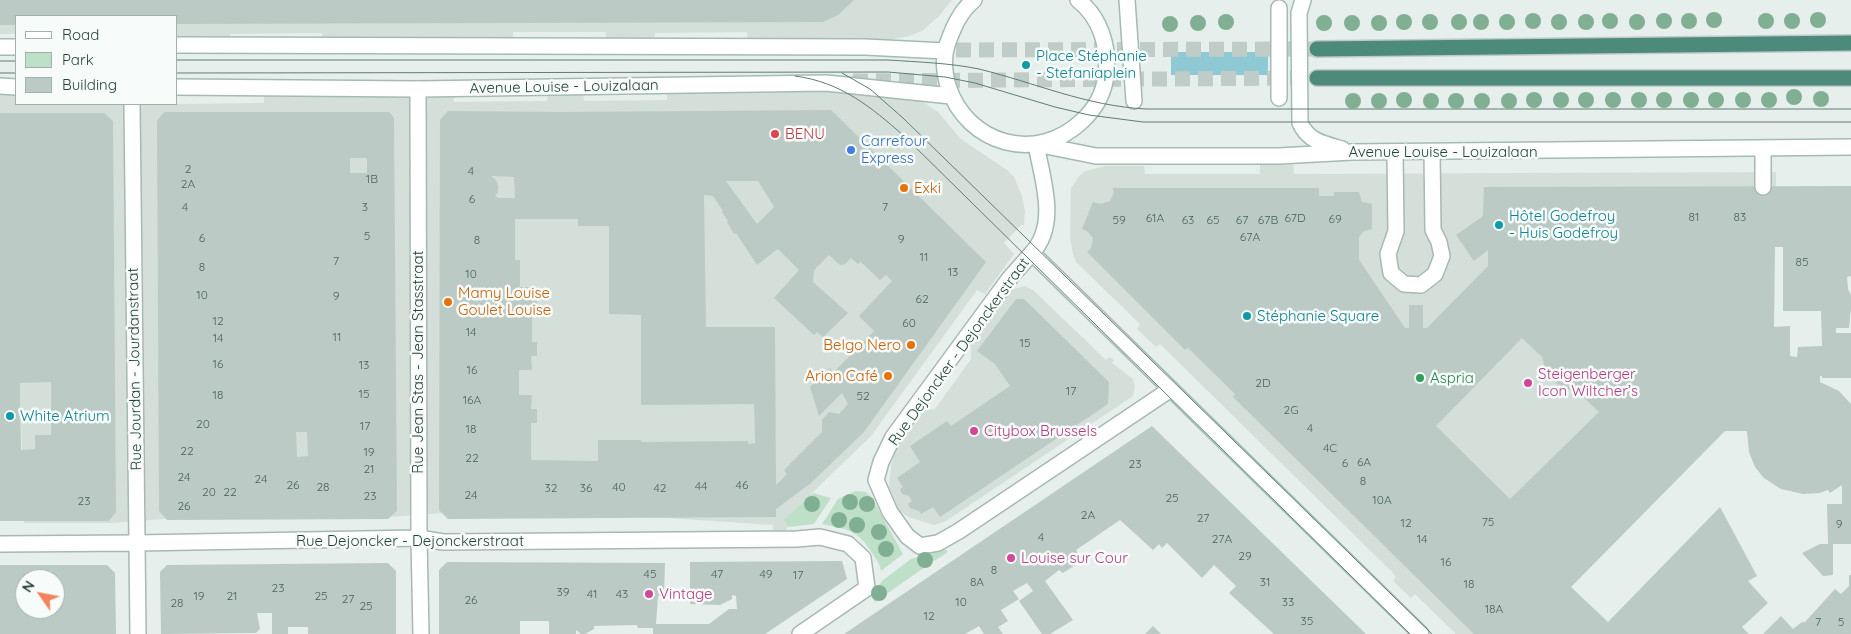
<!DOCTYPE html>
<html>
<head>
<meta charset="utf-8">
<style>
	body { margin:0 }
	#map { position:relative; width:1851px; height:634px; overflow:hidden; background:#e6efeb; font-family:Quicksand,sans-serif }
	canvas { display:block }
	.legend { position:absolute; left:15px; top:15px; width:162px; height:90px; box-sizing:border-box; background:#f7fbf9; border:1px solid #a3b1ad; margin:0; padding:6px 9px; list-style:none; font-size:15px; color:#24423a }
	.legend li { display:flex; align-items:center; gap:10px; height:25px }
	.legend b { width:25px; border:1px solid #a3b1ad }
	.north { position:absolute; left:15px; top:569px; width:50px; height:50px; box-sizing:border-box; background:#f7fbf9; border:1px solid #a3b1ad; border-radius:50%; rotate:303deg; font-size:14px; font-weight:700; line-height:20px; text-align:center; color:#24423a }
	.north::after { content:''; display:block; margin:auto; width:18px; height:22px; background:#f4845f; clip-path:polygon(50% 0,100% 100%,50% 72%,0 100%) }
</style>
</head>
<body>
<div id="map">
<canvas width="1851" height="634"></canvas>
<ul class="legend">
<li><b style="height:6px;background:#fff"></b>Road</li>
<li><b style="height:14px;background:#bfe0c8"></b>Park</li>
<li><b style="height:14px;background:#bbcac4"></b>Building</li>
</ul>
<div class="north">N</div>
</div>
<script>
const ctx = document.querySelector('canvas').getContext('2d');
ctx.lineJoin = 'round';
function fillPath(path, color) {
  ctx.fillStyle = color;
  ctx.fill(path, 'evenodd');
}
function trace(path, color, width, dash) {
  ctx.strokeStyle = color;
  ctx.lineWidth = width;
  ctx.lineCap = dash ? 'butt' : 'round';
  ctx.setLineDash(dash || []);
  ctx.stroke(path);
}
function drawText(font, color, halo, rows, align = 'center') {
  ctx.font = font + ' Quicksand,sans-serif';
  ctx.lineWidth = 5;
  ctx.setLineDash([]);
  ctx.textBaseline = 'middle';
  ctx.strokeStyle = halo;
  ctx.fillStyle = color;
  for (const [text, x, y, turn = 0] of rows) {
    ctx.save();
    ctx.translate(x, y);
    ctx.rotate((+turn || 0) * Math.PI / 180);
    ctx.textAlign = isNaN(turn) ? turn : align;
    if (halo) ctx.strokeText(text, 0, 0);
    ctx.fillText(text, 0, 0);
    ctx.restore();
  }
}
fillPath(new Path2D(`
	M0,0H952L939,16L922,31L909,36L888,40H748L747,32L655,33L654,40H606V32H513V41H324L322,33L230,34V42H176V16H16V34H0Z
	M667,92H891L917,98L938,112L961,139L1007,170L1014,177L1022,196L1025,211L1024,226L1022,224L1004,243L1014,254L985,294L977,290L871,436L783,521L788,527L786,530L773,532V525L637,516L443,513L390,517L162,519L113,523H24L20,383L0,287V95H16V104H176L264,103V94L453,93L454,102L547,101L548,93H583L584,101L667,100Z
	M1260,165H1293L1294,174L1776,172V187L1720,389L1571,587L1597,634H1456L1415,594L1411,598L1393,581L1396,576L1160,344L1156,347L1137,329L1140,324L1076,262L1073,254L1070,238L1071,188L1080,175L1086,171L1105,166H1144L1145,174H1260Z
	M1025,286L1033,290L1106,360L1109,357L1114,360L1112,363L1133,379L1135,387L1133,396L946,521L934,525L908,517L900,511L897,506L889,486L891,466L896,449L924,410L935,409L971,359V347L1009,292L1013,289Z`), '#d4dfda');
fillPath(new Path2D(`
	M856,491L866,492L872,498L903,554L881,571C880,564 876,559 872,553C858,530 847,529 822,524L838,499Z
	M813,493L831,498L814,524L788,527L783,520Z
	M942,550H947V553L934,561L931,558L929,560L931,563L875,602L871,596L883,580L911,559Z`), '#bfe0c8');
fillPath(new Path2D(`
	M1171,52H1268V75H1171Z`), '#8ec9d4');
fillPath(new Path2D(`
	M0,0H854L838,15L823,22L176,24V16H16V25H0Z
	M831,110L986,262L864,432L811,483L776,509V517L448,519L439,510L440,120L448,111L562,112ZM491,176L514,177L515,198H499L495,196L498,192V186L496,180ZM726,181H758L774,207L757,224ZM704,195L713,196L723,211L722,212L728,221L727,222L734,234L736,233L757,265L778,249L799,270L774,298L814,335L817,332L823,337L848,313L813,282L814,270L829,255L840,265L845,264L851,258L858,264L861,262L880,280L886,275L892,281L859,316L874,331L833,373L830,368L810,387L819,416L842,393L848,404L839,414L829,412L822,420V432L784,470L787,474L776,485L775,327H706ZM515,219H578V226H609V314L641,315V405L754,404L755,443L748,444V441L641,442V440H598V461L531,460V423H537V409H531L532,395H519V370H532L531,356H537V342H532V315H537V301H531L532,287H520V260H515Z
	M164,112H389L394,118L397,511L388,519L167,520L159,511L157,121ZM350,158H367V173H350ZM296,432H307L308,456L297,457Z
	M0,113H104L113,121L116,512L109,521H0ZM51,382V435H35V449L21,450L20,383Z
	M1851,186V276L1847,277L1848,289L1851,295V308L1849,328H1836V333H1851V378H1822V376H1820V382L1839,391L1851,404V544H1833V575L1823,576L1802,553L1820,544H1828L1827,504H1842V485L1830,493L1828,490L1819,493L1803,494L1781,489L1764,478L1755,467L1749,452L1747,431H1725L1571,587L1608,622L1720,507L1757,576L1748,581L1768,603L1742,627L1749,634H1474L1233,397L1235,394L1188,348L1185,350L1087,252L1091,248L1093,238L1088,232L1082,229L1093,202L1101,204L1110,201L1114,193L1113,188H1319V196H1334V192H1359L1362,202L1372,204V229L1364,231L1359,237V260L1405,328H1409V305H1423V328H1427L1488,266V250L1474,261L1456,235L1483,216L1484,187ZM1775,247H1783V311H1821L1822,346L1798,347L1797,357L1790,356V326L1774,327ZM1522,338L1542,357L1545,368L1553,381L1568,390L1579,393L1599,412L1510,499L1436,426Z
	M1016,299H1024L1109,382L1108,404L940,517L933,507L921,514L919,511L910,508L908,504L912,501L909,496L902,494L900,489L903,487L897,478L920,462L910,446L947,421L951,426L1010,386L995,364L977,351Z
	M1152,426L1366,634H1274L1229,593L1236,586L1214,565L1202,578L1167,543L1162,548L1159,544L1153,550L1120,520L1076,550L1083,560L1063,573L1059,570L1045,581L1073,620L1050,634H1042L1019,601L1033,591L1027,583L1013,591L1019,599L1001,610L1008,621L998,627L1003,634H984L979,626L965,634H844Z
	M842,561L847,579L765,634H653V628H638L637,625L594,626V629L585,634H581L576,630V634H549V621H520V634H439V570L447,562L665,563L664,595L658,596L656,624H709L729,609H737L736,596L732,595V599L720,605L690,604V562Z
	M388,563L396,571V634H308V627H288V634H272V613H257L260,629L256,633L161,634L160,572L167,565Z
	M0,565H107L115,573L116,634H0ZM25,579H55V609H25Z
	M1849,575H1851V634H1763L1781,616L1793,629L1802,622H1805L1835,589L1841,594L1849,586Z
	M1153,626L1161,634H1145Z`), '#bbcac4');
trace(new Path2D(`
	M933,50L1317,49
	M853,81L1317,78`), '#bfccc8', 15, [15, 8]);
const service = new Path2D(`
	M1395,152L1396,231L1388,254L1391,273L1404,284L1421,285L1435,274L1442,256L1439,242L1433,230L1432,152
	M1763,187V149`);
const pedestrian = new Path2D(`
	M1127,0L1134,101
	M1279,8V98
	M132,104L137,543L419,538L418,89`);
const minor = new Path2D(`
	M1032,253L1009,279L893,437L881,462L876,480L890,512L907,536L920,546L938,543L959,531L1171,389
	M0,544L137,543L138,634
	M421,634L419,538L443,542L797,539L820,537L848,544L863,558L867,588L800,634`);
const secondary = new Path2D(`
	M974,0C960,11 953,28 947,45C943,58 944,72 948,86C967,145 1037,164 1082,121C1095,109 1104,93 1106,75C1109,47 1101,18 1078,0
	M1303,0L1299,13L1300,123C1308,141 1324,144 1342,149
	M176,45L865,47L945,51
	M0,47H16
	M0,86L16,87
	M176,87L418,89L826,83L951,96
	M1036,144L1096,156H1279L1352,152L1851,147
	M1036,144C1042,179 1059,223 1032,253L1421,634`);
const trunk = new Path2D(`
	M1317,49L1851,43
	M1317,78H1851`);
trace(service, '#a8b8b2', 18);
trace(pedestrian, '#a8b8b2', 18);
trace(minor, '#a8b8b2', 18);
trace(secondary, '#a4bbb3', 18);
trace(trunk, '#c2cac8', 18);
trace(service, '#fff', 15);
trace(pedestrian, '#fff', 15);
trace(minor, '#fff', 15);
trace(secondary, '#fff', 15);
trace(trunk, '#4c8a7c', 15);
trace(new Path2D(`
	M176,60H888C918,62 950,63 979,69C1036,83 1086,106 1146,109H1851
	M0,61H16
	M0,73H16
	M176,73L888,72L945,77L975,83L1055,107L1089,115L1143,122H1851
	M842,73L870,89L903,118L1432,634
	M795,76C841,82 871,107 904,136L1410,634`), '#5f7d75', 1);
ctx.fillStyle = '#80af93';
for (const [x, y] of [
	[1714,20],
	[1818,20],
	[1533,21],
	[1610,21],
	[1664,21],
	[1689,21],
	[1766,21],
	[1792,21],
	[1226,22],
	[1404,22],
	[1430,22],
	[1459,22],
	[1481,22],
	[1507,22],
	[1559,22],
	[1586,22],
	[1637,22],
	[1198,23],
	[1324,23],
	[1352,23],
	[1379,23],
	[1170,24],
	[1794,97],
	[1821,99],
	[1404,100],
	[1534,100],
	[1561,100],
	[1586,100],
	[1613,100],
	[1639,100],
	[1664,100],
	[1691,100],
	[1716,100],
	[1743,100],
	[1769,100],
	[1353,101],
	[1379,101],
	[1431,101],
	[1456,101],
	[1482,101],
	[1509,101],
	[850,502],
	[812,504],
	[867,504],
	[839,520],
	[857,525],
	[879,532],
	[886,549],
	[925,560],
	[879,593]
]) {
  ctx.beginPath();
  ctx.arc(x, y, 8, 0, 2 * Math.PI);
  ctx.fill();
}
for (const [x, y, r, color] of [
	[1026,65,5,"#0f9aa8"],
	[775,134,5,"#e0444e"],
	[851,150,5,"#3f7fe0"],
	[904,188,5,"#e8710a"],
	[1499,225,5,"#0f9aa8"],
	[448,302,5,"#e8710a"],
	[1247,316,5,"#0f9aa8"],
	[911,345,5,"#e8710a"],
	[888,376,5,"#e8710a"],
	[1420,378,5,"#2e9e5b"],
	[1528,383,5,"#d1479c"],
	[10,416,5,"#0f9aa8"],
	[974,431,5,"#d1479c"],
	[1011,558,5,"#d1479c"],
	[649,594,5,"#d1479c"]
]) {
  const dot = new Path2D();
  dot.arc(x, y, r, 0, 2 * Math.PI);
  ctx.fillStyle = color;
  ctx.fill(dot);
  trace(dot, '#f7fbf9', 2);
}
drawText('12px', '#4a645c', null, [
	["2",188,169],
	["4",471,171],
	["1B",372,179],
	["2A",188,184],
	["6",472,199],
	["4",185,207],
	["3",365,207],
	["7",885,207],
	["81",1694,217],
	["83",1740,217],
	["61A",1155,218],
	["67D",1295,218],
	["69",1335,219],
	["59",1119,220],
	["63",1188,220],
	["65",1213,220],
	["67",1242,220],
	["67B",1268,220],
	["5",367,236],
	["67A",1250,237],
	["6",202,238],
	["9",901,239],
	["8",477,240],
	["11",924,257],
	["7",336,261],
	["85",1802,262],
	["8",202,267],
	["13",953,272],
	["10",471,274],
	["10",202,295],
	["9",336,296],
	["62",922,299],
	["12",218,321],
	["60",909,323],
	["14",471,332],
	["11",337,337],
	["14",218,338],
	["15",1025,343],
	["16",218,364],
	["13",364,365],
	["16",472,370],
	["2D",1263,383],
	["17",1071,391],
	["15",364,394],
	["18",218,395],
	["52",863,396],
	["16A",472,400],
	["2G",1291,410],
	["20",203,424],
	["17",365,426],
	["4",1310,428],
	["18",471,429],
	["4C",1330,448],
	["22",187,451],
	["19",369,452],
	["22",472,458],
	["6A",1364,462],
	["6",1345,463],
	["23",1135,464],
	["21",369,469],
	["24",184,477],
	["24",261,479],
	["8",1363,481],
	["26",293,485],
	["46",742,485],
	["44",701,486],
	["28",323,487],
	["40",619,487],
	["32",551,488],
	["36",586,488],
	["42",660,488],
	["20",209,492],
	["22",230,492],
	["24",471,495],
	["23",370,496],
	["25",1172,498],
	["10A",1382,500],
	["23",84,501],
	["26",184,506],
	["2A",1088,515],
	["27",1203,518],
	["75",1488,522],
	["12",1406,523],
	["9",1839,524],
	["4",1041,537],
	["27A",1222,539],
	["14",1422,539],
	["29",1245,556],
	["16",1446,562],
	["8",994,570],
	["45",650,574],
	["47",717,574],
	["49",766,574],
	["17",798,575],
	["8A",977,582],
	["31",1265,582],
	["18",1469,584],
	["23",278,588],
	["39",563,592],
	["41",592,594],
	["43",622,594],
	["19",199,596],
	["21",232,596],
	["25",321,596],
	["27",348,599],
	["26",471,600],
	["10",961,602],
	["33",1288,602],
	["28",177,603],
	["25",366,606],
	["18A",1494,609],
	["12",929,616],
	["35",1307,621],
	["7",1818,622],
	["5",1841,622]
]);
drawText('15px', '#0d838f', '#f7fbf9', [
	["Place Stéphanie",1036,56],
	["- Stefaniaplein",1036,73],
	["Hôtel Godefroy",1509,216],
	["- Huis Godefroy",1509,233],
	["Stéphanie Square",1257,316],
	["White Atrium",20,416]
], 'left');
drawText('15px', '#24423a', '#f7fbf9', [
	["Avenue Louise - Louizalaan",564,87,-1],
	["Avenue Louise - Louizalaan",1443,152],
	["Rue Dejoncker - Dejonckerstraat",959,352,-54],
	["Rue Jean Stas - Jean Stasstraat",418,362,-90],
	["Rue Jourdan - Jourdanstraat",135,369,-91],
	["Rue Dejoncker - Dejonckerstraat",410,541]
]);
drawText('15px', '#be3a42', '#f7fbf9', [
	["BENU",785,134]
], 'left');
drawText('15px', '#366cbe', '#f7fbf9', [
	["Carrefour",861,141],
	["Express",861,158]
], 'left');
drawText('15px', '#c56008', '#f7fbf9', [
	["Exki",914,188],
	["Mamy Louise",458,293],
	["Goulet Louise",458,310],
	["Belgo Nero",901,345,"right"],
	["Arion Café",878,376,"right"]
], 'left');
drawText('15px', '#b23c85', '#f7fbf9', [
	["Steigenberger",1538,374],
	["Icon Wiltcher’s",1538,391],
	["Citybox Brussels",984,431],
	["Louise sur Cour",1021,558],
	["Vintage",659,594]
], 'left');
drawText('15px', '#27864d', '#f7fbf9', [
	["Aspria",1430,378]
], 'left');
</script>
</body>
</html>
